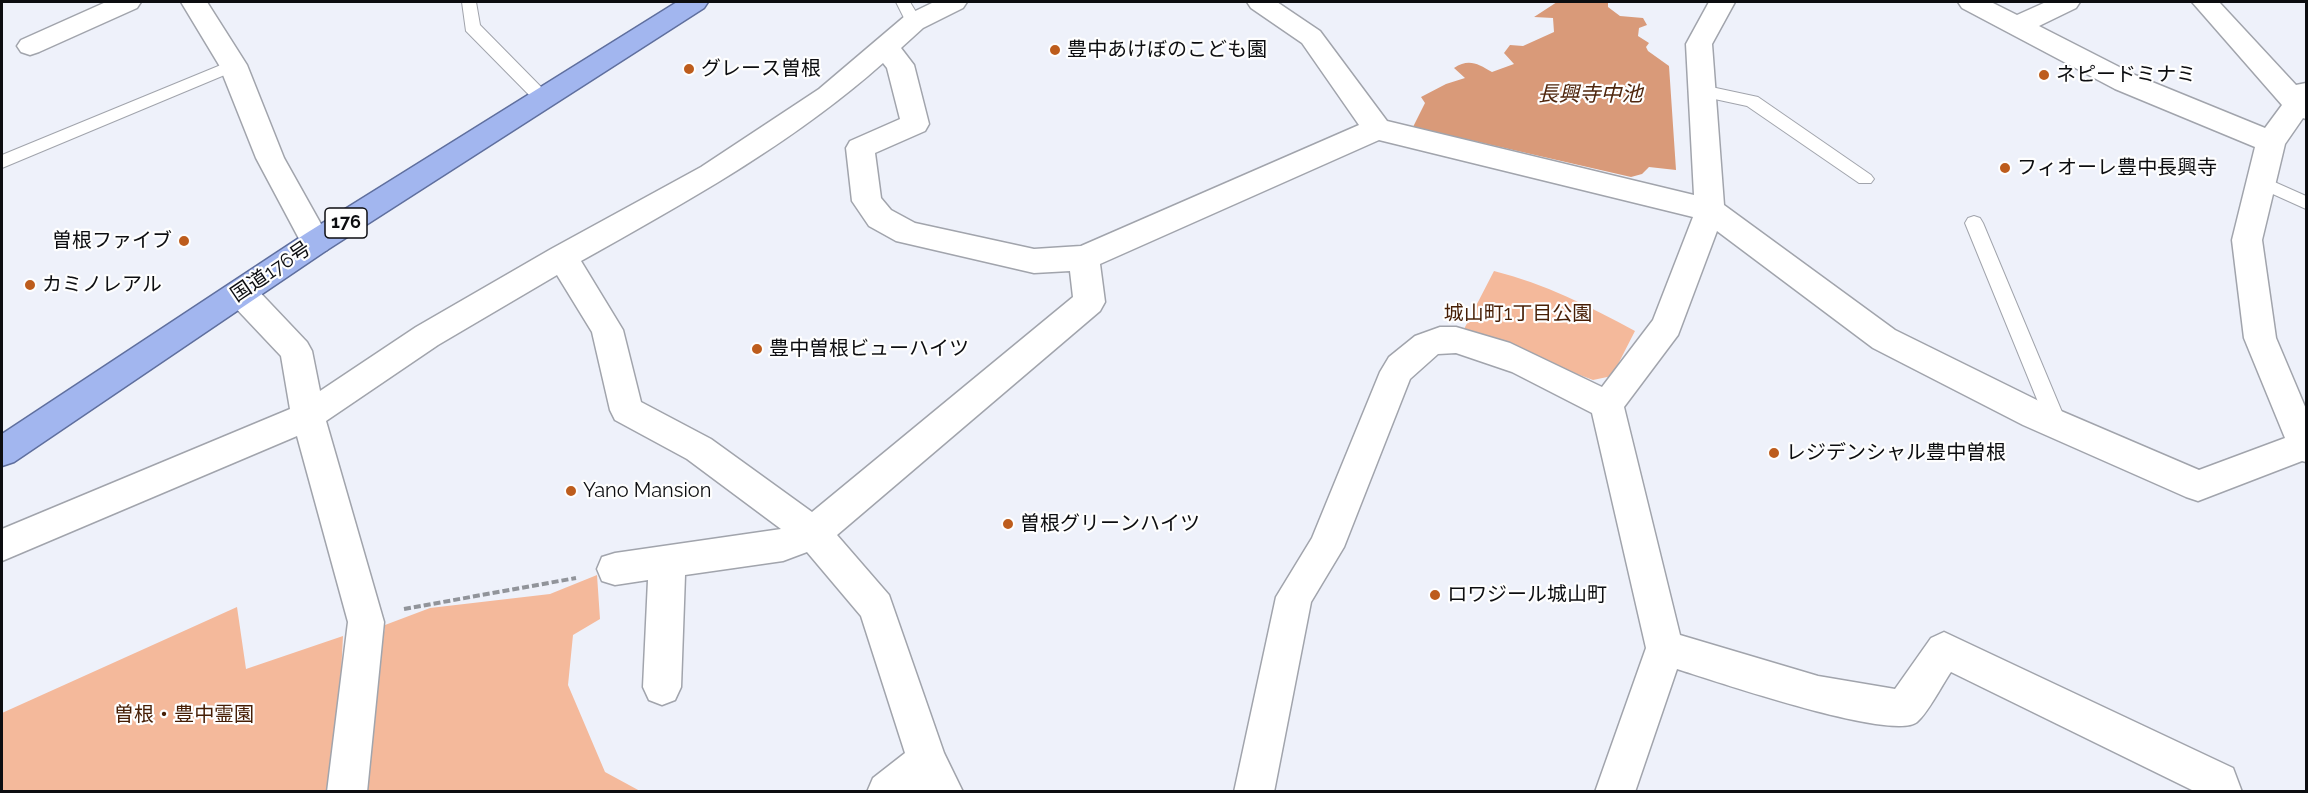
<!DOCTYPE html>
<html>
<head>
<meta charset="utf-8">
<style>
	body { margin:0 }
	#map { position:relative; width:2308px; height:793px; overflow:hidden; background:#eef1fa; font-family:Raleway,sans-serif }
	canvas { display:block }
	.frame { position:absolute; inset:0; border:3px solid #0c0d10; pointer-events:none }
</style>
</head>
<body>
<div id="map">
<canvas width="2308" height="793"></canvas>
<div class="frame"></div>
</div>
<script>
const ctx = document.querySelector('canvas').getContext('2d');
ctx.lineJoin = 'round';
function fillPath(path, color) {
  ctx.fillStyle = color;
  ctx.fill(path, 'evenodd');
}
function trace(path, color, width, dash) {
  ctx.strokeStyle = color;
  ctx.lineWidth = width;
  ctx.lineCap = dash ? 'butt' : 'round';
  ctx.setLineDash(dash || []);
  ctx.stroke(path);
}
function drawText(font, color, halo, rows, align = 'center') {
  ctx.font = font + ' Raleway,"Noto Sans JP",sans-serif';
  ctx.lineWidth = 4.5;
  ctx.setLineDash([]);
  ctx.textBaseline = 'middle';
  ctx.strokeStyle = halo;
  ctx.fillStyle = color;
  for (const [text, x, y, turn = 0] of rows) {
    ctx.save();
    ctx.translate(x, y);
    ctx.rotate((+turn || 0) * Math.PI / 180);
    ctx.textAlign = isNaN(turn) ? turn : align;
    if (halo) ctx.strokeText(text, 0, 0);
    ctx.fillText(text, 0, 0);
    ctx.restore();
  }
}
fillPath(new Path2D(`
	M1494,271C1545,284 1589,306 1635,331L1612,376L1593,380L1463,331Z
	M597,575L600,619L573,635L568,685L605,772L640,791L363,792L385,625L430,608L550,594Z
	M237,607L246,669L343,636L335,791H2V713Z`), '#f4b99b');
fillPath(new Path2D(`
	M1557,2H1608V7L1620,16L1643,18L1647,25L1639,28L1638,36L1649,43L1646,47L1648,51L1669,66L1676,170L1649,167L1642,174L1631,177L1413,127L1425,103L1421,97L1446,84L1465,78L1454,68C1469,58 1478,64 1492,72L1514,64L1504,53L1510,45L1523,46L1554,32L1553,18L1534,17Z`), '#d99a79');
const service = new Path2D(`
	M462,2H476L480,25L548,94L550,98L548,102H536L466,31Z
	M896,2H910L922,22L920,26H908Z
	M233,60L241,65L239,69L2,168V155Z
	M1702,85L1758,97L1871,175L1874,179L1871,183H1859L1747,106L1696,95L1694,91L1696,87Z
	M2261,176L2306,196V209L2255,186L2252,182L2255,178Z
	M1974,216L1980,218L1983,223L2067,424L2064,430L2057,432L2050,430L2047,424L1965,223L1968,218Z`);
const minor = new Path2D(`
	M106,2H141L137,8L39,52L30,55L21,52L17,46L21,40Z
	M181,2H207L247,65L284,158L331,242L327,250L316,254L305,250L256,158L219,65Z
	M934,2H967L963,8L923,28L901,48L914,65L929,124L925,131L875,153L881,198L891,210L915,223L1034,249L1081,246L1359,125L1302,43L1251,8L1247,2H1277L1320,31L1387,121L1694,195L1686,44L1709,2H1735L1712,44L1724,205L1895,330L2047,405L2199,470L2285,438L2244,338L2232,240L2255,147L2115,89L1962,8L1958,2H1991L2017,15L2046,2H2080L2076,8L2039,26L2135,75L2265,128L2282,105L2192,2H2219L2296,85L2306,83V119L2303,118L2285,144L2262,240L2276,338L2306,409V462L2302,461L2198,501L2186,497L2023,425L1873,348L1717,231L1678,335L1624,407L1680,635L1818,676L1895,689L1931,638L1944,632L2233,768L2242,792H2196L1951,672C1942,685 1928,713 1917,722C1893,742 1712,680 1677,669L1635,792H1595L1646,648L1592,413L1512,372L1456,353L1438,354L1410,379L1344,547L1311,602L1274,792H1234L1276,597L1312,538L1380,372L1389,357L1415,336L1440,327H1456L1510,343L1602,387L1653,320L1693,217L1379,140L1100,264L1105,302L1100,311L837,535L889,595L944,753L963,792H867L873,778L905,753L861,616L807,552L783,561L685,575L681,687L675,700L662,705L649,700L643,687L648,580L615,585L602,581L597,569L602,557L615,553L781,529L687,459L615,420L610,410L592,332L557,275L438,345L326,421L384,622L367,792H327L348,622L297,436L2,561V529L290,409L281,356L230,302L225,293L230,284L241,281L252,284L307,342L312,351L320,391L416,327L551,249L701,167L819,89L905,16ZM883,63L887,68L900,119L850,141L846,148L852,201L869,226L896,241L1034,273L1070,271L1073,297L812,512L711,439L641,402L623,330L581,261C686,202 792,144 883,63Z`);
const trunk = new Path2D(`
	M677,2H708L704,8L327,250L14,462L2,466V434L305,234Z`);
trace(service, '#a1a4ac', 2);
trace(minor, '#a1a4ac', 3);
trace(trunk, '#5f6f9e', 3);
trace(new Path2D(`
	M404,609L576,578`), '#91949a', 4, [7, 3]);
fillPath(service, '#fff');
fillPath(minor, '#fff');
fillPath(trunk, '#a2b6ef');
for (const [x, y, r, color] of [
	[1055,50,6,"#bd5c1c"],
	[689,69,6,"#bd5c1c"],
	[2044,75,6,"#bd5c1c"],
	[2005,168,6,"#bd5c1c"],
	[184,241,6,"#bd5c1c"],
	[30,285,6,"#bd5c1c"],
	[757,349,6,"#bd5c1c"],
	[1774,453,6,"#bd5c1c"],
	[571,491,6,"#bd5c1c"],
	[1008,524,6,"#bd5c1c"],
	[1435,595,6,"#bd5c1c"]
]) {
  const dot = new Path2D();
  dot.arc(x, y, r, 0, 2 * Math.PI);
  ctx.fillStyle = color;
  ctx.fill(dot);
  trace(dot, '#fefefe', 2);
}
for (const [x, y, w] of [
	[346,223,42]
]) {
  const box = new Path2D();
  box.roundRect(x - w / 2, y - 15, w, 30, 4.5);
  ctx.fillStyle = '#fefefe';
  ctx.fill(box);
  trace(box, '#0c0d10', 1.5);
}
drawText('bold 18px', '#0c0d10', null, [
	["176",346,223]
]);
drawText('20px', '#0c0d10', '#fefefe', [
	["豊中あけぼのこども園",1067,50],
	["グレース曽根",701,69],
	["ネピードミナミ",2056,75],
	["フィオーレ豊中長興寺",2017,168],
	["曽根ファイブ",172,241,"right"],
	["カミノレアル",42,285],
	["豊中曽根ビューハイツ",769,349],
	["レジデンシャル豊中曽根",1786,453],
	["Yano Mansion",583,491],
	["曽根グリーンハイツ",1020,524],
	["ロワジール城山町",1447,595]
], 'left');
drawText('20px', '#0c0d10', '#fefefe', [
	["国道176号",271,272,-34]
]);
drawText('20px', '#461e05', '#fefefe', [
	["城山町1丁目公園",1518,314],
	["曽根・豊中霊園",184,715]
]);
drawText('italic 21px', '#4f260d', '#fefefe', [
	["長興寺中池",1590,95]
]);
</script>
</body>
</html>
